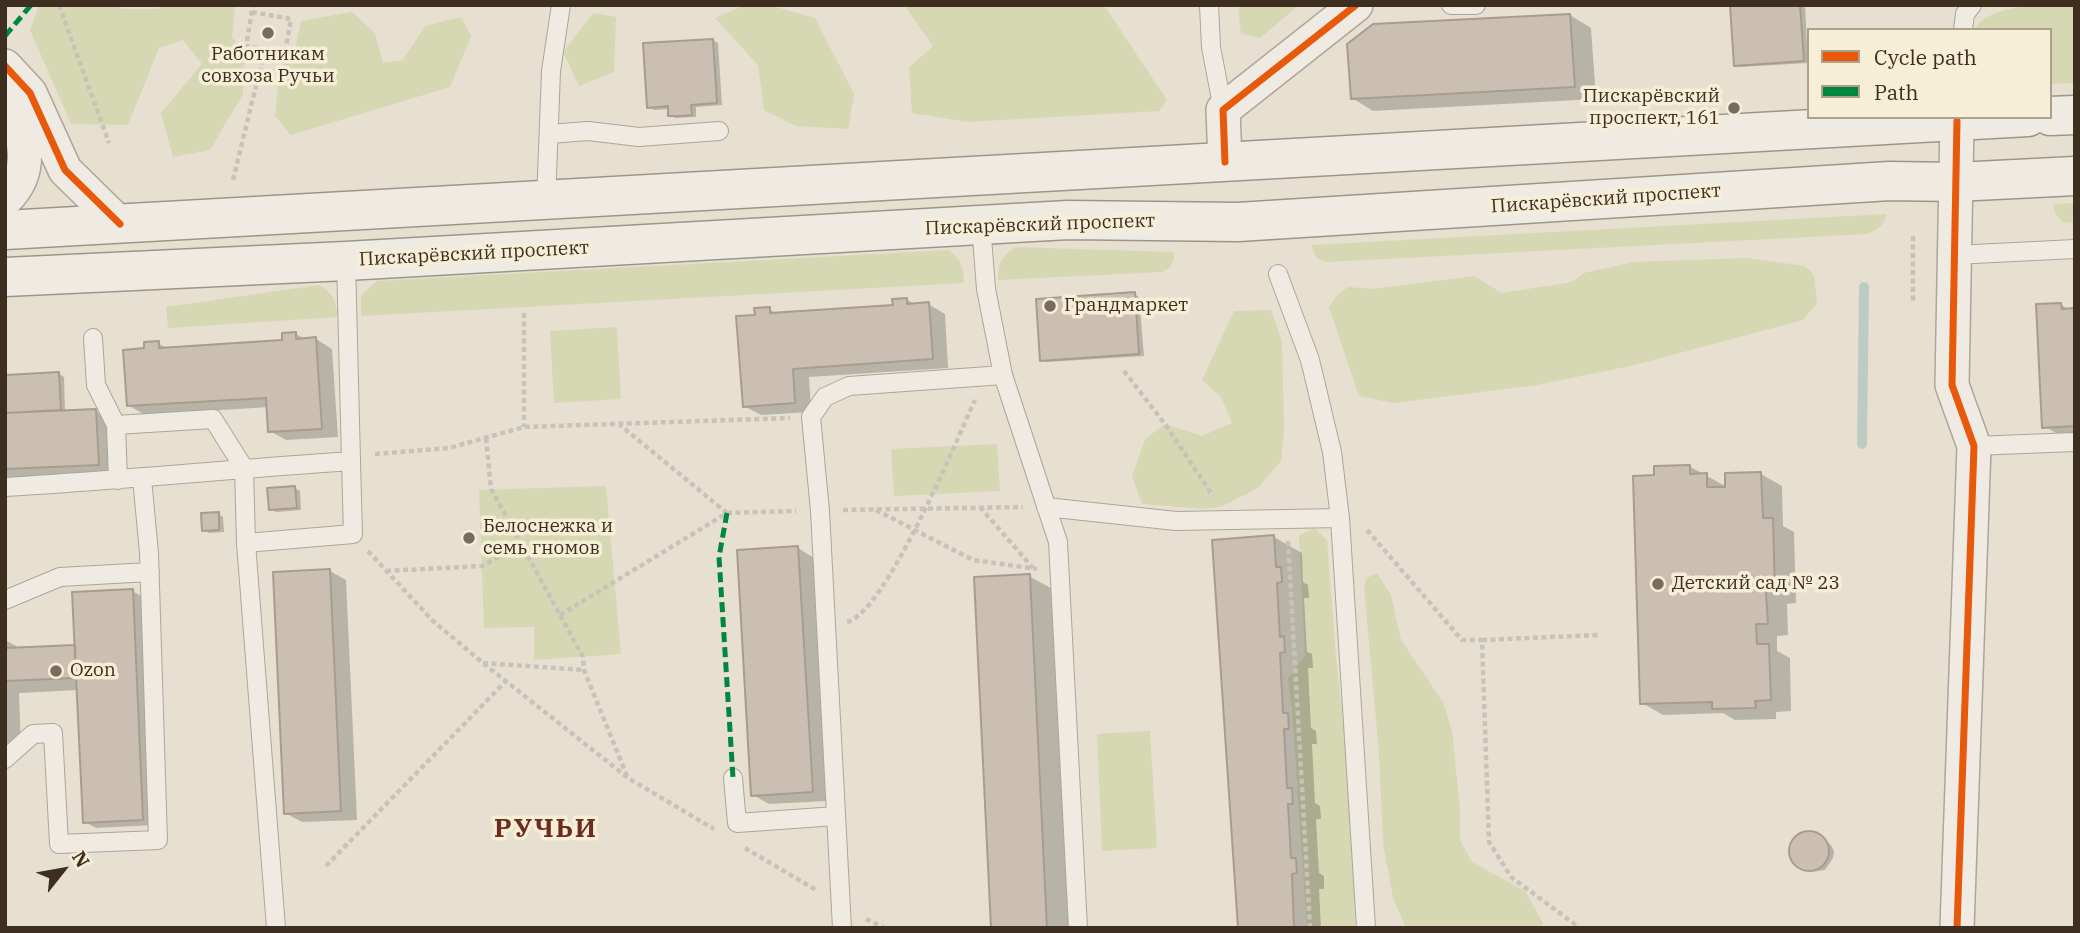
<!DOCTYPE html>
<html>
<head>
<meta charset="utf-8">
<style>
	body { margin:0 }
	#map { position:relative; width:2080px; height:933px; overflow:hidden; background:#e7e0d1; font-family:"IBM Plex Serif",serif }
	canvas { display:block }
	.frame { position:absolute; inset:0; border:7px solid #3d2e20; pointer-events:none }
	.legend { position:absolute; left:1807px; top:28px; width:245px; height:91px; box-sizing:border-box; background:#f7eed8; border:2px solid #ada18e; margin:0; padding:9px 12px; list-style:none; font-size:21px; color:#3d2e20 }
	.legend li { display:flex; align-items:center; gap:14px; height:35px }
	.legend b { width:35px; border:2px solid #ada18e }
	.north { position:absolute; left:28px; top:835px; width:70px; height:70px; -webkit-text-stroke:5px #f7eed8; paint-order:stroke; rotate:59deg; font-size:19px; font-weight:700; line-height:28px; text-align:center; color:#3d2e20 }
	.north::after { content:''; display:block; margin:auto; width:24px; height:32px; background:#3d2e20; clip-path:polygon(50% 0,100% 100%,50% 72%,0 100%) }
</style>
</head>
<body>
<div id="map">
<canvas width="2080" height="933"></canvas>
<div class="frame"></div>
<ul class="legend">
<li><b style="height:9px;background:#e8590c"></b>Cycle path</li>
<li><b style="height:9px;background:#00873e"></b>Path</li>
</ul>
<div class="north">N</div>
</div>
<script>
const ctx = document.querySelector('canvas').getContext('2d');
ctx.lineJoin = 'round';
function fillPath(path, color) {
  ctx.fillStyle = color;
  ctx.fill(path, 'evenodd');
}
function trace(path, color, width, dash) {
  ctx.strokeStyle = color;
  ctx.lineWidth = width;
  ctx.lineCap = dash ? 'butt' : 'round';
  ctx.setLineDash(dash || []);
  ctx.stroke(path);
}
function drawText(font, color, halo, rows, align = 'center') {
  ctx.font = font + ' "IBM Plex Serif",serif';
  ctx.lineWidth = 7;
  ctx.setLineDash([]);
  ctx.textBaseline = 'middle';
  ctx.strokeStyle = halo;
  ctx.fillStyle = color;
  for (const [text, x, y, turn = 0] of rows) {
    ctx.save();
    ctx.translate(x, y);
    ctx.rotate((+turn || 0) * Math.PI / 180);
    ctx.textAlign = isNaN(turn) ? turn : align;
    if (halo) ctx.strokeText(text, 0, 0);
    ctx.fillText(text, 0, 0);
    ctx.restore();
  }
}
fillPath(new Path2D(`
	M39,5H118L122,9H158L160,5H235L232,37L244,53L243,94L210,150L173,157L161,113L202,64L183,40L159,48L128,125L71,124L30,30Z
	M745,5H769L815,18L854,94L848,129L796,126L764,110L758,65L715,18Z
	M910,5H1104L1167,100L1159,111L967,122L912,113L909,67L933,46L906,8Z
	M1238,5H1299L1260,38L1241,34Z
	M2075,5V83L2050,84V30H1974C1990,2 2046,5 2075,5Z
	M352,12L375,33L383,63L403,60L425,26L461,17L471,36L450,87L291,135L275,116L280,67L294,57L301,21Z
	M593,13L616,17L614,72L579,86L563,52Z
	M2075,203V222L2063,223L2055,213L2054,204Z
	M1887,214C1883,226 1878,230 1867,234L1327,262C1316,260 1314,255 1312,245Z
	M1015,247L1174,252C1174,263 1172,267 1162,272L998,280C998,263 1001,257 1015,247Z
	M949,250C961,259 964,268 964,283L361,316V295L377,281Z
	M1747,258L1805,266L1814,275L1817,303L1803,320L1635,365L1537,385L1393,403L1359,396L1329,307L1337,295L1348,287L1373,289L1474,276L1502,293L1572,282L1584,273L1634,262Z
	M319,285C333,294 336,300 338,317L168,328L166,307Z
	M1271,310L1282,341L1284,430L1281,461L1258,488L1221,507L1203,509L1142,504L1132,477L1145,439L1165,424L1202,436L1232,423L1221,397L1202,380L1234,311Z
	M617,327L621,399L554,403L550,331Z
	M997,444L1000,491L894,496L891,449Z
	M606,486L621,654L534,660V627L484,628L479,490Z
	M1314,528L1327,540L1336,657L1355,832V928H1307L1292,711L1288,678L1305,656L1299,536Z
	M1377,573L1391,595L1401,640L1443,702L1452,731L1460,809V840L1472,862L1525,891L1543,923L1540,928H1406L1393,898L1383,843L1379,754L1364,587L1367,578Z
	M1150,731L1157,848L1102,851L1097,734Z`), '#d6d7b3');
fillPath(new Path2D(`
	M1731,5H1805L1808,63L1740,67L1735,65Z
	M1570,15L1591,28L1596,99L1373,111L1352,98Z
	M713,40L718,43L722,105L696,107V117L675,118L670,115V109L654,110L649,107Z
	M1134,294L1139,297L1144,356L1047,362L1042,360Z
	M906,299L916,305L928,304L945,314L948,368L809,377L811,412L761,415L744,406L757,316L769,309L779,315L895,306Z
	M2061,305L2070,310H2075V444L2044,426Z
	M296,334L306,340L316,339L332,349L338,437L286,440L270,431L269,407L145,415L128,405L146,350L158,343L168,349L284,341Z
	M59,374L64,377L65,412L96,411L117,423L119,476L5,481V377Z
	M1689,466L1727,487L1761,474L1782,486L1783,526L1794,532L1796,603L1787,604L1788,635L1777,636V651L1790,658L1791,711L1776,712V719L1735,720L1723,713L1663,715L1642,703L1656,477Z
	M295,488L300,491L301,510L276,512L271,509Z
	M218,514L223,517L224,532L209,533L204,530Z
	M1274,537L1302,553L1303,582L1308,585L1309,598H1304L1307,652L1312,654L1313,668H1308L1311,728L1316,731L1317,744H1312L1315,803L1320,806L1321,819H1316L1319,873L1324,876V889H1319L1321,928H1240Z
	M798,548L814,558L828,801L769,804L753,795Z
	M330,571L346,580L357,820L302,822L285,813Z
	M1029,576L1058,592L1074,928H993Z
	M132,591L143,597L154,825L96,828L85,822L79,690L19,693L21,748L5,749V640L16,646L17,649L77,647Z
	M1813,833L1831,845L1834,851L1833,858L1825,870L1812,872L1794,860L1792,847L1800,835Z`), '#0003');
trace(new Path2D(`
	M1862,444L1864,287`), '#bcccc2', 10);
const building = new Path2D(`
	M1730,5H1800L1804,61L1734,66Z
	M1570,14L1575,87L1351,99L1347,44L1373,24Z
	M713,39L717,103L691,105L692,115L680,116H668V106L647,108L643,43Z
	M1135,292L1139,354L1040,361L1036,299Z
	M907,298V304L929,302L933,359L793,369L795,403L743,407L736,316L755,315L754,308L770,307V313L893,305L892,299Z
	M2061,303L2062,309L2075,308V426L2042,428L2036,304Z
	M296,332V339L316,337L322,429L268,432L266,398L127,406L123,350L144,348V342L159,341V348L282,340V333Z
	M59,372L61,410L5,413V375Z
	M96,409L99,465L5,469V413Z
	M1690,465V474L1707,473V487H1725V473L1761,472L1763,518H1773L1775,592H1766L1768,624H1756L1757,644H1769L1771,700L1755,701L1756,708L1712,709V702L1640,704L1633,476L1654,475V466Z
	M295,486L297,508L269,510L267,488Z
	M219,512V530L202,531L201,513Z
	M1274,535L1276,567H1281L1282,582L1277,583L1280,637L1284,636L1285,652L1280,653L1283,713H1288L1289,729H1284L1287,788H1292L1293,804H1288L1291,858H1296L1297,873L1292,874L1294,928H1238L1212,540Z
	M798,546L813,792L751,796L737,550Z
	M330,569L341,811L284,814L273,572Z
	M1030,574L1047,928H991L974,577Z
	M133,589L143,820L83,823L72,592Z
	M75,645L76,678L5,681V648Z
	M1789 851a20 20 0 1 1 40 0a20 20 0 1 1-40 0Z`);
fillPath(building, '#cbbfb2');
trace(building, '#a89c90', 2);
const service = new Path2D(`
	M1209,5L1211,47L1223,110
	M1451,5H1476
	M1963,30L1965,14L1972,5
	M549,134L588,131L639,137L719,131
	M546,200L551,71L561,5
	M981,225L986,289L1003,375L1058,542L1078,928
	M1954,255L2075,249
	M1278,274L1310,360L1332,452L1340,518L1366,928
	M93,338L96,385L116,425L118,480
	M116,425L213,419L244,468L246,543L276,928
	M1974,446L2075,442
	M5,487C121,480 235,469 351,461L346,261
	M1046,507L1176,521L1340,518
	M246,543L353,534L351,461
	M5,600L60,577L150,572
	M5,759L33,734L53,733L59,844L158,840L149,553L142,478
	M733,778L737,823L836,816
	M842,928L820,511L811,417L825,397L849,386L1003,375`);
const minor = new Path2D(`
	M5,66L30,93L65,170L120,224
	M5,104C28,135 34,172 5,200
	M1225,162L1223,110L1356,5
	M1957,928L1974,446L1952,385L1957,121`);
const secondary = new Path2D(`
	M2050,116L2075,115
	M5,230L2028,117
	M5,277L346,261L1068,220L1238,222L1890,181L1956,182L2075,176`);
trace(service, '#ada599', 20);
trace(minor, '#ada599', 36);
trace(secondary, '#9c958a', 41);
trace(new Path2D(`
	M59,5L109,143
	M252,12L291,19L285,53L246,46L253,5
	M233,180L265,49
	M1913,236V303
	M524,313V427
	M1124,371L1165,424L1213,496
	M486,438L491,489L583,657L584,670L627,776
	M375,454L449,448L524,427L790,418
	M980,507L1033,568
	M843,510L1023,507
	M876,510L973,560L1037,569
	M727,513L796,511
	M1367,530L1462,640H1482L1489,842L1511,877L1580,928
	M1288,541L1310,928
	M368,551L433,621L483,663L628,778L714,829
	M386,571L482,566L521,545
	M560,615L727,513L620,425
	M847,622C886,612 956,441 975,400
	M1482,640L1598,635
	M483,663L584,670
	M745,848L816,890
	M326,866L506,681
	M866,919L884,928`), '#c8c2b9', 4.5, [5, 3.5]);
trace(service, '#efebe3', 18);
trace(minor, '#efebe3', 33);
trace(secondary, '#efebe3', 38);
trace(new Path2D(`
	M5,36L31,5
	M727,513L719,557L733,778`), '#00873e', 5, [10, 5]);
trace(new Path2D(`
	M5,66L30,93L65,170L120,224
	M1225,162L1223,110L1356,5
	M1957,928L1974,446L1952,385L1957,121`), '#e8590c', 7);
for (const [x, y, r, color] of [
	[268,33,7,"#786c5e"],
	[1734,108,7,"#786c5e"],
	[1050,306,7,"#786c5e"],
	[469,538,7,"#786c5e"],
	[1658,584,7,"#786c5e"],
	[56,671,7,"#786c5e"]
]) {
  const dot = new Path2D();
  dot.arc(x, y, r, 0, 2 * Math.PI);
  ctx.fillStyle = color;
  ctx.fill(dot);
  trace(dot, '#f7eed8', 2.5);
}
drawText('19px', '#3d2e20', '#f7eed8', [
	["Работникам",268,55,"center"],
	["совхоза Ручьи",268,77,"center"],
	["Пискарёвский",1720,97,"right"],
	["проспект, 161",1720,119,"right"],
	["Грандмаркет",1064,306],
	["Белоснежка и",483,527],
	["семь гномов",483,549],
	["Детский сад № 23",1672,584],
	["Ozon",70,671]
], 'left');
drawText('19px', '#3d2e20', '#f7eed8', [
	["Пискарёвский проспект",1606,199,-4],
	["Пискарёвский проспект",1040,225,-2],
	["Пискарёвский проспект",474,254,-3]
]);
ctx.letterSpacing = '2px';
drawText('bold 26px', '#6b2e1e', '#f7eed8', [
	["РУЧЬИ",546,829]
]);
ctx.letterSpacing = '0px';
</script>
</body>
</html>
